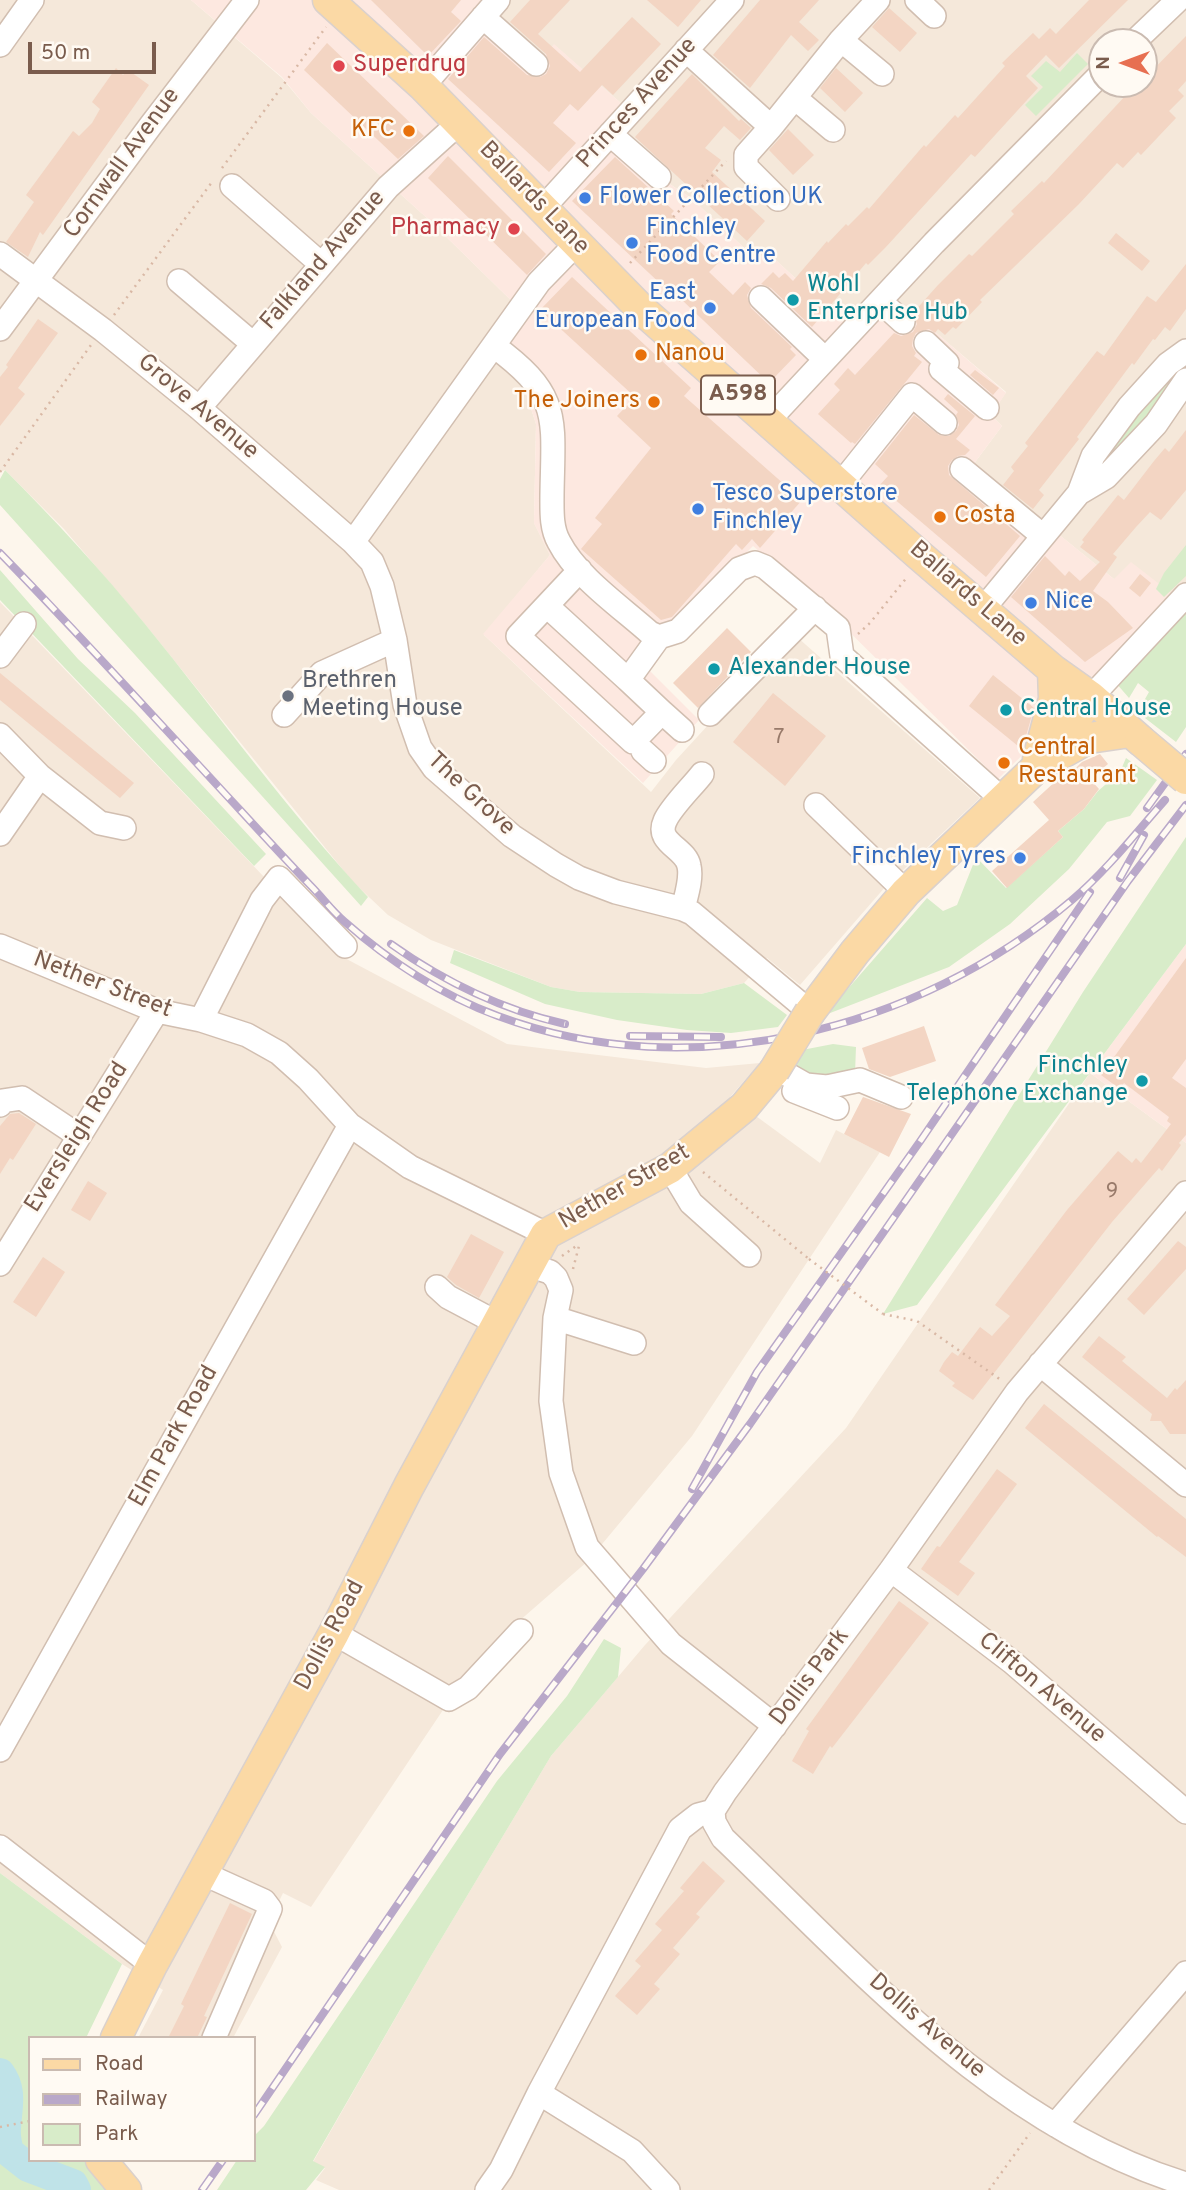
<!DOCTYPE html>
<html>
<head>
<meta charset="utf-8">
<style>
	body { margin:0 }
	#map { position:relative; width:1186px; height:2190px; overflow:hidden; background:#fdf6ec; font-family:Overpass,sans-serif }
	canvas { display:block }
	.legend { position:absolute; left:28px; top:2036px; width:228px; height:126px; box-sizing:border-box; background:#fffaf3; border:2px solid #cabbb1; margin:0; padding:9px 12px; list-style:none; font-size:21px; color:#7a5c4d }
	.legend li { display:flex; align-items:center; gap:14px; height:35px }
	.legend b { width:35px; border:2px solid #cabbb1 }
	.north { position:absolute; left:1088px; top:28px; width:70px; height:70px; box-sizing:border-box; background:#fffaf3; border:2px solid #cabbb1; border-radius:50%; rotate:270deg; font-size:19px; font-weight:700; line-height:28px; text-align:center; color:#7a5c4d }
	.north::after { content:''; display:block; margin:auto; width:24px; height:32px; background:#e76f51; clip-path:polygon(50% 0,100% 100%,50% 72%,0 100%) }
	.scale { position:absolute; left:28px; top:42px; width:128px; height:32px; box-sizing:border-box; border:4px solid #7a5c4d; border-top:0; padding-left:9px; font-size:21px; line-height:24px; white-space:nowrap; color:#7a5c4d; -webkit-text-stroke:5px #fffaf3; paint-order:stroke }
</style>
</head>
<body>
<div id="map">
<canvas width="1186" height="2190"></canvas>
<ul class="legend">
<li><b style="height:9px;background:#fbd9a5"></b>Road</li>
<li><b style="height:9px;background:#b9a8c9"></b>Railway</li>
<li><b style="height:19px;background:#d8ecc9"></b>Park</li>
</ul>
<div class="north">N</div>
<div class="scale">50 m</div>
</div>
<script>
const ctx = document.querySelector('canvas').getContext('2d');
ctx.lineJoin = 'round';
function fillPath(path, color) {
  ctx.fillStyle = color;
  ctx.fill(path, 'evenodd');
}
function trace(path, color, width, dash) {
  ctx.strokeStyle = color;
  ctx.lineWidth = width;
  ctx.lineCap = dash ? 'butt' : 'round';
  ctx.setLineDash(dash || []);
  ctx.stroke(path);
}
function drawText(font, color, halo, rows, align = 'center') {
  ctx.font = font + ' Overpass,sans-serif';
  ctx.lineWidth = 5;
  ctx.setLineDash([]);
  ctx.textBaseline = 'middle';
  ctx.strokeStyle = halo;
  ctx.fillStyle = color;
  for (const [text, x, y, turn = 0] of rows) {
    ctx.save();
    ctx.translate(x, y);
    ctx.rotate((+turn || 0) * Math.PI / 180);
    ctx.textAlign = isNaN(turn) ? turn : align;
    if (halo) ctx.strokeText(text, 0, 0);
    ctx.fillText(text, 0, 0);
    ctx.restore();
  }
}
fillPath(new Path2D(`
	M0,0H191L282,78L311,113L428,219L528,317L524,387L536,424L534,523L550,555L484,635L651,792L676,760L709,724L797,637L980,798L886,886L800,985L767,958L744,983L701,994L580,992L551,987L431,940L388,915L352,881L144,623L64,529L5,470L0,472Z
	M491,0H1186V594L1180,600L1115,580L973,465L1002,426L991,415L1006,392L889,293L852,330L768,253L757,260L691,198L659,177L611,134L630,111L554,45L539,61L487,12ZM1102,42H1144V84H1102Z
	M0,602L339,955L507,1044L706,1068L760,1063L730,1097L820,1163L836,1130L880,1152L692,1436L588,1561L510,1629L447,1704L311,1907L283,1893L269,1922L282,1947L233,2038H138L163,1990L122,1964L0,1873Z
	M1090,1073L1186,1143V2190H339L316,2180L325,2168L313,2162L431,1956L551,1756L645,1645L846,1428Z`), '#f5e8da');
fillPath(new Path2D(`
	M191,0H490L488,12L539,61L554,44L631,112L611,133L659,177L691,198L757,260L767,252L852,330L889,292L1006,393L991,415L1002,426L973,465L1114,579L1131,562L1180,600L998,779L814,597L753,546L639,660L699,720L643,783L483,634L550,555L534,523L536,424L524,387L498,362L528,317L428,219L311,113L282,77Z
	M1186,944V1143L1090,1073Z`), '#fde8e0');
fillPath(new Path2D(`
	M1077,53L1088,64L1036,116L1025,105L1043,87L1031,76L1046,61L1060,72Z
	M1186,357V369L1157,411L1092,480L1121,429Z
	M5,470C54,519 101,570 145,624C219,715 288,812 368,897L361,906L0,505V479Z
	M1186,545V576L1164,597L1156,589L1164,573Z
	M0,570L78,659L135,713L266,854L254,866L0,600Z
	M1186,613V727L1176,742L1145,718L1147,712L1141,706L1149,692L1138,683L1129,698L1116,683Z
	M1126,758L1157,780L1130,816L1107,822L1069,869L1010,924L949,967L825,1015L927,898L943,911L957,905L976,857L1006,888L1063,837L1058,831L1084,809L1098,791L1120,772Z
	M1186,837V944L917,1305L883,1314L1083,992Z
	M454,950L551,987L580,992L701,994L744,983L787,1015L778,1027L731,1033L687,1030L617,1020L545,1004L450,963Z
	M833,1044L856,1047L855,1074L820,1081L791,1072L802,1050Z
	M604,1639L621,1648L618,1677L551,1756L431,1956L313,2161L325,2167L306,2190H217L237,2160H254V2136L264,2126L497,1781L567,1696Z
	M0,1873L122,1964L86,2038H30V2160H86L109,2190H0Z`), '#d8ecc9');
trace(new Path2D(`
	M0,2073C13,2090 7,2108 6,2128C5,2136 7,2144 9,2152L28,2167L73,2184L76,2190`), '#bfe3e8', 30);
fillPath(new Path2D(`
	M371,0H461L451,12L461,21L428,56Z
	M530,0H570L538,34L580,72L632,17L661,44L613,95L602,85L578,111L570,104L553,123L576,143L549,172L448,79L484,37L527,75L540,77L546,74L550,66L546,54L510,22Z
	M647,0H701L678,27Z
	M760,0H819L799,22L819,40L808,51L791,35L750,88L713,55Z
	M1089,0H1128L1059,68L1046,55L1026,76L1038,88L975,157L971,154L885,248L868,265L866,263L812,327L771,288L761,284L773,272L779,278L785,273L793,281L827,241L828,243L846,224L848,226L867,207L869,209L924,145L926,147L955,115L958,118L1005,66L1002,63L1033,33L1039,39L1050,28L1056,34Z
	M889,8L917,33L900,52L872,27Z
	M1186,36V81L1178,90L1184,96L1169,111L1176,118L1141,155L1138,152L1123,168L1117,163L1079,204L980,300L982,302L956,329L953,327L945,335L938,329L935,333L929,329L916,333L913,339L912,346L916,353L914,356L922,362L855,444L852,442L851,443L818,414L840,390L834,384L848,368L855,375L894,333L901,336L913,332L917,324L913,313L938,285L969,254L972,256L1014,214L1011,211L1042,181L1044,183L1128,93L1139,84H1144V79Z
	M327,43L424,136L398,159L304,70Z
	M116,68L123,75L128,70L149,85L43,235L40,232L28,257L6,242L34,202L26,195L73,131L79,136L92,123L100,109L92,102Z
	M836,68L863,93L845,112L820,88Z
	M692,74L739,121L741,119L751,128L740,140L724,126L705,148L721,160L712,172L765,221L747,241L635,137Z
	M788,129L814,155L793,175L769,150Z
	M448,156L546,254L527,275L428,178Z
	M615,157L674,211L671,214L720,261L709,272L733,295L745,282L751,288L747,295L751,308L792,347L790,349L796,355L769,383L682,300L680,302L572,201Z
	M1116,233L1150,261L1142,271L1108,243Z
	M1186,264V309L1170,331L1165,327L1155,340L1153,339L1134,365L1132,363L1077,437L1079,439L1039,490L1044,495L1033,509L1003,485L1014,471L1011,467L1028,446L1025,443L1097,351L1104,356L1147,296L1156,302Z
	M572,277L691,388L684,396L802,500L760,548L752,539L742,550L736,544L672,617L661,620L581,549L602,524L595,518L651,448L617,416L635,397L540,310Z
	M38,319L58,333L18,388L25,394L0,426V377L8,367L6,365Z
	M975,370L999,388L993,395L970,375Z
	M948,394L975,416L956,439L970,450L965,455L958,456L952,460L948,466L949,475L1020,536L986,577L879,486L888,476L875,464L914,415L939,435L949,436L956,431L959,425L956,415L958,412L944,399Z
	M1186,430V490L1161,520L1150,512L1136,527L1113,554L1117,557L1093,591L1108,602L1133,628L1085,662L1011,597L1045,556L1065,576L1069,571L1080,581L1100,562L1080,547L1084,542L1082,540L1118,495L1124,500L1154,461L1165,448L1169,452Z
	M1140,574L1151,583L1140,597L1129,588Z
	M727,628L751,652L698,708L673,683Z
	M0,673L134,783L120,798L0,700Z
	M993,675L1034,708L1026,736L1018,746L969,706Z
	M773,693L826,736L785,786L733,742Z
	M1100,754L1108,764L1090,779L1099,789L1084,809L1058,831L1063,837L1007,888L992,871L1049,820L1033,802L1058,779L1061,782L1082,762Z
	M1186,958V1059L1172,1078L1186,1088V1135L1179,1143L1181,1145L1162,1171L1159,1168L1112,1222L973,1400L952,1386L955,1383L939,1371L944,1362L952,1352L958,1356L980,1327L992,1336L1010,1316L995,1305L1067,1210L1118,1151L1132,1163L1136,1158L1141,1163L1171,1124L1167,1121L1169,1117L1124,1083L1120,1089L1101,1075Z
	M924,1026L936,1061L890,1077L869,1069L862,1048Z
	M863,1097L911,1114L889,1157L844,1134Z
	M19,1113L36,1124L13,1160L10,1158L0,1174V1126L10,1114Z
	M88,1181L107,1193L90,1221L71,1210Z
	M471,1234L504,1252L479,1298L456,1285L447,1277Z
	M1178,1241L1186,1247V1269L1144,1315L1127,1299Z
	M43,1257L65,1272L36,1317L13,1302Z
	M1099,1336L1126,1357L1122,1361L1167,1398L1175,1388L1177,1390L1186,1380V1434H1170L1161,1421H1150L1152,1414L1082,1357Z
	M1044,1404L1186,1519V1557L1158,1536L1157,1537L1025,1428Z
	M997,1469L1017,1484L959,1562L975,1573L958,1596L921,1569L937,1546L940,1547Z
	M899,1601L929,1623L832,1748L830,1746L813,1774L792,1761L809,1731L806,1729Z
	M703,1861L725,1881L696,1914L700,1917L673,1948L680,1954L654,1984L660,1989L637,2015L615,1996L641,1966L635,1961L662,1930L655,1924L684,1891L680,1888Z
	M230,1903L252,1914L204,2016L207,2017L197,2038H168L184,2006L181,2004Z`), '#f3d5c3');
const minor = new Path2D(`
	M917,0L934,16
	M483,17L536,64
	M841,40L882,74
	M1134,42L1178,0
	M0,45L32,0
	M686,50L771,127L746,155V167L778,199
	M423,86L498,0
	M795,98L833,130
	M771,127L841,40L878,0
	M610,134L659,177
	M232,186L321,264
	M543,208L732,0
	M576,244L539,282L353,542L372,562L382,586L395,640L405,705L420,748L434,768L512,836L556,865L579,878L616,892L683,909L692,913L810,1012
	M0,254L103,330L199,408L353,542
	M179,281L252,343
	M761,298L825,359
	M880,301L903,322
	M0,329L151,125L247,0
	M926,343L947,363L941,369L987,408
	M494,346C562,396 553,417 552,495C552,511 551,528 559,542C577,577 621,607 650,633L659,637L678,631L739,569L755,563L765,567L838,628L842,656L1003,800
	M199,408L388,187L459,123
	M768,421L934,243L1102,73
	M962,469L1043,536
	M840,485L912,395L945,423
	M1079,493L1106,477L1156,424L1186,380
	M580,570L518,636L633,742L662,712L628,680L659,637
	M547,606L628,680
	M983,609L1079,493L1093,456L1129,407L1168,364L1186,351
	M0,656L24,624
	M1091,697L1186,595
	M662,712L682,730
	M710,714L815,608
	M284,715L322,673L395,640
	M0,735L40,776L0,834
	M643,751L654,761
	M40,776L100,823L124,828
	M816,805L906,892
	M683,909C686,896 692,879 689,866C686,848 655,843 665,821C671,807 692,787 702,774
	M0,946L157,1011L201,1020L247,1035L279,1053L308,1079L350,1125L410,1167L546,1234
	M201,1020L262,900L279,878L345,946
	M776,1068L806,1085L827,1087L860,1080L901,1097
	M794,1091L837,1108
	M0,1105L2,1101L22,1098L79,1136
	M670,1168L691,1203L749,1255
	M0,1264L157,1011
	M528,1265L550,1272L556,1278L561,1290L555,1318L551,1401L561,1473L587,1547L671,1644L775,1726
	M437,1287L448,1297L497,1323
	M555,1318L634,1343
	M1040,1364L1186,1485
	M891,1570L1012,1662L1186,1812
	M334,1633L449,1699L468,1688L521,1631
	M0,1750L350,1125
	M713,1811L714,1822L723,1838C861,1970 998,2127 1186,2184
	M0,1847L152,1965
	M202,1873L264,1901L270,1909L214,2038
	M539,2093L632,2151L668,2190
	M1055,2125L1186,1973
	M487,2190L501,2170L539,2093L680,1829L698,1815L713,1811L725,1792L891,1570L1017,1392L1186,1193`);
const major = new Path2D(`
	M328,0L423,86L641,309L919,555L1053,670L1091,697L1140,740
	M1038,759L1054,699L1053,670
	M1050,760L1089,738L1130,732
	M810,1012L855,952L906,892L1035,769L1069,728L1091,697
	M116,2038L152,1965L334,1633L409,1486L546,1234L670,1168L744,1107L774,1071
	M101,2160L126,2190`);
trace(minor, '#d1beb0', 26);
trace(major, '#dad1cd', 33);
trace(new Path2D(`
	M222,168L326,27
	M630,263L726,161
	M114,315L212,182
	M0,472L91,345
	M858,634L870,623L908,576
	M703,1172L809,1259
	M562,1256L579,1244
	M573,1269L580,1242
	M883,1314L917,1321L1001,1380
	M0,2127L30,2121
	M989,2190L1030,2133`), '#d9b8a5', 2.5, [2, 5]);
trace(minor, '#fff', 23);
trace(major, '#fbd9a5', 30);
const rail = new Path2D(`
	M0,553C82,637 161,725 241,811C264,836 287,861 310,885C322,897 332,911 345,922C389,961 443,996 498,1016C691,1088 917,1031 1072,900C1107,870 1135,834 1165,800
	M1147,808L1186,754
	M1120,878L1144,835
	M391,944C443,981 503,1010 565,1024
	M630,1036L721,1037
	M692,1489L757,1372L921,1140L1090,892
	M254,2115L500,1754L643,1569L750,1424L1128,881L1186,805
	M202,2190L223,2160`);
trace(rail, '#b9a8c9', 8);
trace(rail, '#fffaf3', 5, [16]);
const majorBridge = new Path2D(`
	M1140,740L1186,779
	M774,1071L810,1012`);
trace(majorBridge, '#dad1cd', 33, []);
trace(new Path2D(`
	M809,1259L883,1314`), '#d9b8a5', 2.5, [2, 5]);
trace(majorBridge, '#fbd9a5', 30);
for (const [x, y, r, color] of [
	[339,66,7,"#e0444e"],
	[409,131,7,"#e8710a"],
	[585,198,7,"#3f7fe0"],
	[514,229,7,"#e0444e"],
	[632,243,7,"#3f7fe0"],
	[793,300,7,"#0f9aa8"],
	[710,308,7,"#3f7fe0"],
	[641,355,7,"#e8710a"],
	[654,402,7,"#e8710a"],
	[698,509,7,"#3f7fe0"],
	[940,517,7,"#e8710a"],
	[1031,603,7,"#3f7fe0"],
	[714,669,7,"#0f9aa8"],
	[288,696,7,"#6b7280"],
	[1006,710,7,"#0f9aa8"],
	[1004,763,7,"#e8710a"],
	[1020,858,7,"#3f7fe0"],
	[1142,1081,7,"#0f9aa8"]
]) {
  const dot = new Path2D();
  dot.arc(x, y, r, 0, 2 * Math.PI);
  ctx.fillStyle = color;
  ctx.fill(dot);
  trace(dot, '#fffaf3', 2.5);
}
drawText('21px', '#987a6a', null, [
	["7",779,739],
	["9",1112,1193]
]);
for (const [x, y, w] of [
	[738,395,74]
]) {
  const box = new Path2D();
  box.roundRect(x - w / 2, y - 19.5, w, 39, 5);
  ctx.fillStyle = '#fffaf3';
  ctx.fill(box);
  trace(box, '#7a5c4d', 2);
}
drawText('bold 23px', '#7a5c4d', null, [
	["A598",738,395]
]);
drawText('24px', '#be3a42', '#fffaf3', [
	["Superdrug",353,66],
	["Pharmacy",500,229,"right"]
], 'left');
drawText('24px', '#7a5c4d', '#fffaf3', [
	["Princes Avenue",638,104,-48],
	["Cornwall Avenue",123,164,-54],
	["Ballards Lane",533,199,46],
	["Falkland Avenue",324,261,-49],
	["Grove Avenue",197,408,40],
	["Ballards Lane",967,595,41],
	["The Grove",470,795,43],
	["Nether Street",102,986,21],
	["Eversleigh Road",78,1138,-58],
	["Nether Street",625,1188,-30],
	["Elm Park Road",175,1437,-61],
	["Dollis Road",331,1636,-62],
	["Dollis Park",811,1678,-53],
	["Clifton Avenue",1041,1689,40],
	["Dollis Avenue",926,2027,41]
]);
drawText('24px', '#c56008', '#fffaf3', [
	["KFC",395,131,"right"],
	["Nanou",655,355],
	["The Joiners",640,402,"right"],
	["Costa",954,517],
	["Central",1018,749],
	["Restaurant",1018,777]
], 'left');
drawText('24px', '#366cbe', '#fffaf3', [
	["Flower Collection UK",599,198],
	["Finchley",646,229],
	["Food Centre",646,257],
	["East",696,294,"right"],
	["European Food",696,322,"right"],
	["Tesco Superstore",712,495],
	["Finchley",712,523],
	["Nice",1045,603],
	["Finchley Tyres",1006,858,"right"]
], 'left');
drawText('24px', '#0d838f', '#fffaf3', [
	["Wohl",807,286],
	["Enterprise Hub",807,314],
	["Alexander House",728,669],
	["Central House",1020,710],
	["Finchley",1128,1067,"right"],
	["Telephone Exchange",1128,1095,"right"]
], 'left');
drawText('24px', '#5b616d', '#fffaf3', [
	["Brethren",302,682],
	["Meeting House",302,710]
], 'left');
</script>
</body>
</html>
